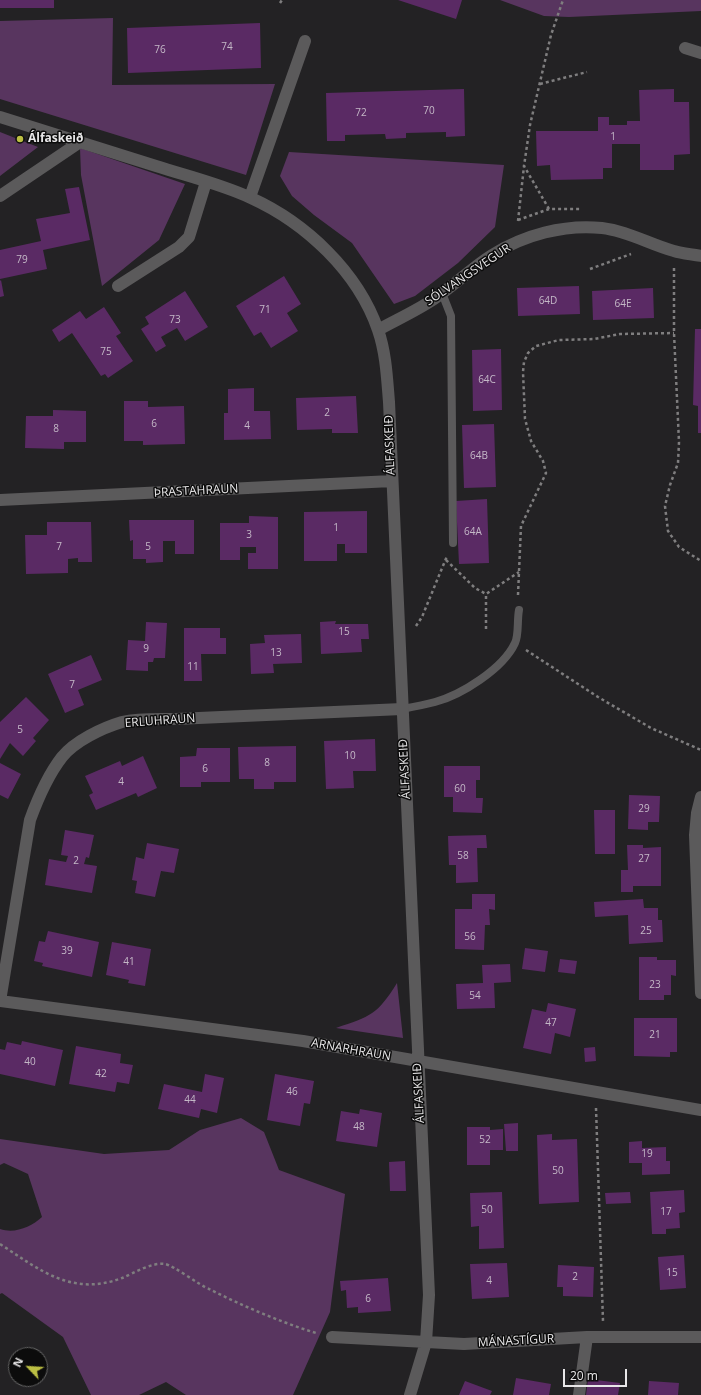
<!DOCTYPE html>
<html>
<head>
<meta charset="utf-8">
<style>
	body { margin:0 }
	#map { position:relative; width:701px; height:1395px; overflow:hidden; background:#232224; font-family:"Open Sans",sans-serif }
	canvas { display:block }
	.north { position:absolute; left:8px; top:1347px; width:40px; height:40px; box-sizing:border-box; background:#0c0c0c; border:1px solid #646464; border-radius:50%; rotate:295deg; font-size:11px; font-weight:700; line-height:16px; text-align:center; color:#e8e7e8 }
	.north::after { content:''; display:block; margin:auto; width:14px; height:18px; background:#bcbf43; clip-path:polygon(50% 0,100% 100%,50% 72%,0 100%) }
	.scale { position:absolute; left:563px; top:1369px; width:64px; height:18px; box-sizing:border-box; border:2px solid #e8e7e8; border-top:0; padding-left:5px; font-size:12px; line-height:14px; white-space:nowrap; color:#e8e7e8; -webkit-text-stroke:3px #0c0c0c; paint-order:stroke }
</style>
</head>
<body>
<div id="map">
<canvas width="701" height="1395"></canvas>
<div class="north">N</div>
<div class="scale">20 m</div>
</div>
<script>
const ctx = document.querySelector('canvas').getContext('2d');
ctx.lineJoin = 'round';
function fillPath(path, color) {
  ctx.fillStyle = color;
  ctx.fill(path, 'evenodd');
}
function trace(path, color, width, dash) {
  ctx.strokeStyle = color;
  ctx.lineWidth = width;
  ctx.lineCap = dash ? 'butt' : 'round';
  ctx.setLineDash(dash || []);
  ctx.stroke(path);
}
function drawText(font, color, halo, rows, align = 'center') {
  ctx.font = font + ' "Open Sans",sans-serif';
  ctx.lineWidth = 3;
  ctx.setLineDash([]);
  ctx.textBaseline = 'middle';
  ctx.strokeStyle = halo;
  ctx.fillStyle = color;
  for (const [text, x, y, turn = 0] of rows) {
    ctx.save();
    ctx.translate(x, y);
    ctx.rotate((+turn || 0) * Math.PI / 180);
    ctx.textAlign = isNaN(turn) ? turn : align;
    if (halo) ctx.strokeText(text, 0, 0);
    ctx.fillText(text, 0, 0);
    ctx.restore();
  }
}
fillPath(new Path2D(`
	M500,0H701V11L569,17L544,16Z
	M113,18L112,85L275,84L246,175L0,99V21Z
	M0,132L38,147L0,176Z
	M80,148L185,184L159,240L102,286L81,175Z
	M289,152L504,165L495,227L458,263L415,296L394,304L352,243L314,215L292,196L280,176Z
	M397,983L403,1038L336,1028C371,1016 377,1015 397,983Z
	M241,1118L264,1132L279,1170L345,1194L330,1312L293,1395H186L166,1382L139,1395H91L63,1337L2,1293L0,1294V1229C15,1234 31,1227 42,1217L28,1174L4,1163L0,1165V1139L104,1154L169,1150L200,1130Z`), '#58355f');
fillPath(new Path2D(`
	M0,0H54V8H0Z
	M398,0H462L456,19Z
	M260,23L261,68L128,73L127,28Z
	M464,89L465,136L446,137V132L406,133V138L386,139L385,134L345,135V141H327L326,93Z
	M674,89V102H689L690,154L674,155V170H640V144H612V168H603V179L551,180L550,165L537,166L536,131H598V117H609V125H627V121H640L639,90Z
	M79,187L90,240L43,250L47,269L0,279V250L41,241L36,219L70,213L65,189Z
	M284,276L301,304L287,313L298,331L271,348L261,332L254,336L236,306Z
	M1,280L4,296L0,297V281Z
	M579,286L580,314L518,316L517,288Z
	M653,288L654,318L593,320L592,291Z
	M185,291L208,327L185,341L177,328L161,337L166,346L156,352L141,329L149,324L145,317Z
	M104,307L121,333L116,336L133,361L108,378L105,374L101,376L72,333L59,342L52,330L80,311L86,319Z
	M695,329H701V433H698V406L693,405Z
	M501,349L502,410L473,411L472,350Z
	M254,388V411H270L271,439L224,440V413H228V389Z
	M356,396L358,433H332V429L297,430L296,398Z
	M124,401H148V407L184,406L185,444L143,445V441H124Z
	M53,410L86,411V442H64V449L25,448L26,416H53Z
	M494,424L496,487L464,488L462,425Z
	M487,499L489,563L459,564L456,501Z
	M367,511V553H345V544H337V561H304V512Z
	M249,516L278,517V569H248V553H256V547H240V560H220V523H249Z
	M129,520H194V554H175V541H163V562L146,563V559H133V540L130,541Z
	M47,522H91L92,562H78V558L68,559V573L26,574L25,535H47Z
	M336,621L335,624H368L369,639H361L362,652L321,654L320,622Z
	M146,622L167,623L165,658H154L153,662H148V671L126,670L128,640L145,641Z
	M184,628H220V638H226V654H201L202,681H184Z
	M301,634L302,663L273,664L274,673L251,674L250,644L265,643L264,635Z
	M91,655L102,680L78,690L84,705L65,713L48,674Z
	M26,697L49,720L33,738L36,741L23,756L10,743L0,759V722Z
	M375,739L376,771H353L354,788L326,789L324,741Z
	M296,746V782H274V789H254V779H239L238,747Z
	M197,748H230V782H201V787H180V757L196,756Z
	M143,756L157,788L138,797L136,793L96,810L89,795L93,793L85,776L120,761L122,766Z
	M0,763L21,774L8,799L0,795Z
	M444,766H480V780H476V798H483L482,813L453,812V797H444Z
	M629,795L660,796L659,822H648V830L628,829Z
	M594,810H615V854H595Z
	M65,830L94,835L89,858L86,857L84,864L97,866L92,893L45,885L49,859L66,862L68,856L61,855Z
	M486,835L487,848H477L478,882L456,883V865H449L448,836Z
	M147,843L179,849L174,873L161,871L155,897L135,893L137,881L132,880L136,857L144,859Z
	M627,845H643V848L661,847V886H633V892H621V870H628Z
	M472,894H495V910L489,909L490,925H485L484,950L455,949V909H472Z
	M643,899L644,908H658V920H662L663,942L629,944L628,915L595,917L594,902Z
	M48,931L99,942L92,977L42,966L43,963L34,961L39,941L45,942Z
	M112,942L151,949L145,986L128,983L129,980L106,975Z
	M525,948L548,951L545,972L522,969Z
	M639,957H657V960H676V976L671,975V995H664V1000H639Z
	M560,959L577,961L575,974L558,972Z
	M510,964L511,982L494,983L495,1008L457,1009L456,984L483,983L482,965Z
	M548,1003L576,1009L570,1037L555,1033L551,1054L523,1048L532,1009L546,1012Z
	M634,1018H677V1052H670V1057L634,1056Z
	M22,1041L63,1050L55,1086L0,1074V1049L5,1050L7,1042L21,1045Z
	M76,1046L121,1054L120,1063L133,1065L129,1084L117,1082L115,1092L69,1084Z
	M595,1047L596,1061L585,1062L584,1048Z
	M205,1074L224,1078L217,1113L201,1109L199,1118L158,1109L164,1084L202,1092Z
	M275,1074L314,1081L310,1104L304,1103L300,1126L267,1120Z
	M360,1109L382,1113L377,1147L336,1141L341,1111L359,1114Z
	M518,1123V1151H506L504,1124Z
	M467,1127H490V1130L503,1129V1150H490V1165H467Z
	M552,1134V1140L577,1139L579,1202L539,1204L537,1135Z
	M642,1141V1148L666,1147V1161H670V1174L642,1175V1163H629V1142Z
	M405,1161L406,1191H390L389,1162Z
	M684,1190L685,1212L679,1213L680,1228L666,1229V1234H652L650,1192Z
	M502,1192L504,1248L479,1249V1226L471,1227L470,1193Z
	M630,1192L631,1203L606,1204L605,1193Z
	M684,1255L686,1288L660,1290L658,1257Z
	M507,1263L509,1297L472,1299L470,1264Z
	M558,1265L594,1267L593,1297L563,1296V1287H557Z
	M388,1278L391,1311L358,1313V1307L347,1308L346,1290L341,1291L340,1281Z
	M516,1378L551,1384L549,1395H513Z
	M588,1379L620,1383L618,1395H586Z
	M465,1381L492,1391L490,1395H459Z
	M649,1381L679,1383L678,1395H648Z`), '#5a2a64');
trace(new Path2D(`
	M280,3L282,0
	M540,84L587,72
	M549,209L524,166L530,125L551,35L563,0
	M518,220L549,209H581
	M518,221L524,166
	M674,268V333L679,442L678,463L670,485L665,506L668,531L679,547L701,561
	M590,269L631,254
	M446,560L475,588L486,594L519,572
	M518,595L521,526L546,473L543,461L531,441L525,419L523,372L524,362L528,353L536,346L559,340L594,339L620,334L674,333
	M416,626L422,617L447,556
	M486,629V594
	M526,650L598,697L651,728L701,750
	M596,1108L603,1321
	M0,1244C40,1270 72,1297 122,1278C134,1273 152,1262 165,1264C173,1265 199,1285 209,1289C243,1306 280,1322 316,1333`), '#7f7e7f', 2.5, [3, 3]);
trace(new Path2D(`
	M442,293L451,316L453,543
	M402,709C413,707 424,705 435,702C461,695 503,669 515,643C519,635 517,620 519,610`), '#5b5a5b', 8);
trace(new Path2D(`
	M685,48L701,53
	M0,117C52,133 104,150 156,166C187,176 221,184 251,198C306,223 358,272 378,330C386,353 387,378 389,402L429,1295L426,1342L410,1395
	M0,196L80,142
	M250,197L305,41
	M118,286L179,247L189,237L206,182
	M378,330C396,320 416,311 434,299C454,286 471,268 492,255C524,235 564,224 602,228C628,231 649,244 674,251C683,254 692,254 701,256
	M0,500L392,481
	M701,797L697,813L695,835L701,993
	M0,1001L303,1041L701,1110
	M0,1001L30,820C38,798 48,775 62,757C75,741 102,728 122,722C139,718 159,719 176,719L402,709
	M332,1337L464,1344L587,1337H701
	M579,1395L587,1337`), '#5b5a5b', 12);
for (const [x, y, r, color] of [
	[20,139,4,"#bcbf43"]
]) {
  const dot = new Path2D();
  dot.arc(x, y, r, 0, 2 * Math.PI);
  ctx.fillStyle = color;
  ctx.fill(dot);
  trace(dot, '#0c0c0c', 1.5);
}
drawText('10px', '#c4b8c7', null, [
	["74",227,47],
	["76",160,50],
	["70",429,111],
	["72",361,113],
	["1",613,137],
	["79",22,260],
	["64D",548,301],
	["64E",623,304],
	["71",265,310],
	["73",175,320],
	["75",106,352],
	["64C",487,380],
	["2",327,413],
	["6",154,424],
	["4",247,426],
	["8",56,429],
	["64B",479,456],
	["1",336,528],
	["64A",473,532],
	["3",249,535],
	["7",59,547],
	["5",148,547],
	["15",344,632],
	["9",146,649],
	["13",276,653],
	["11",193,667],
	["7",72,685],
	["5",20,730],
	["10",350,756],
	["8",267,763],
	["6",205,769],
	["4",121,782],
	["60",460,789],
	["29",644,809],
	["58",463,856],
	["27",644,859],
	["2",76,861],
	["25",646,931],
	["56",470,937],
	["39",67,951],
	["41",129,962],
	["23",655,985],
	["54",475,996],
	["47",551,1023],
	["21",655,1035],
	["40",30,1062],
	["42",101,1074],
	["46",292,1092],
	["44",190,1100],
	["48",359,1127],
	["52",485,1140],
	["19",647,1154],
	["50",558,1171],
	["50",487,1210],
	["17",666,1212],
	["15",672,1273],
	["2",575,1277],
	["4",489,1281],
	["6",368,1299]
]);
drawText('bold 12px', '#e8e7e8', '#0c0c0c', [
	["Álfaskeið",28,139]
], 'left');
drawText('12px', '#e8e7e8', '#0c0c0c', [
	["SÓLVANGSVEGUR",468,275,-34],
	["ÁLFASKEIÐ",390,445,-92],
	["ÞRASTAHRAUN",196,491,-3],
	["ERLUHRAUN",160,721,-4],
	["ÁLFASKEIÐ",405,769,-93],
	["ARNARHRAUN",351,1050,10],
	["ÁLFASKEIÐ",419,1093,-93],
	["MÁNASTÍGUR",516,1341,-3]
]);
</script>
</body>
</html>
